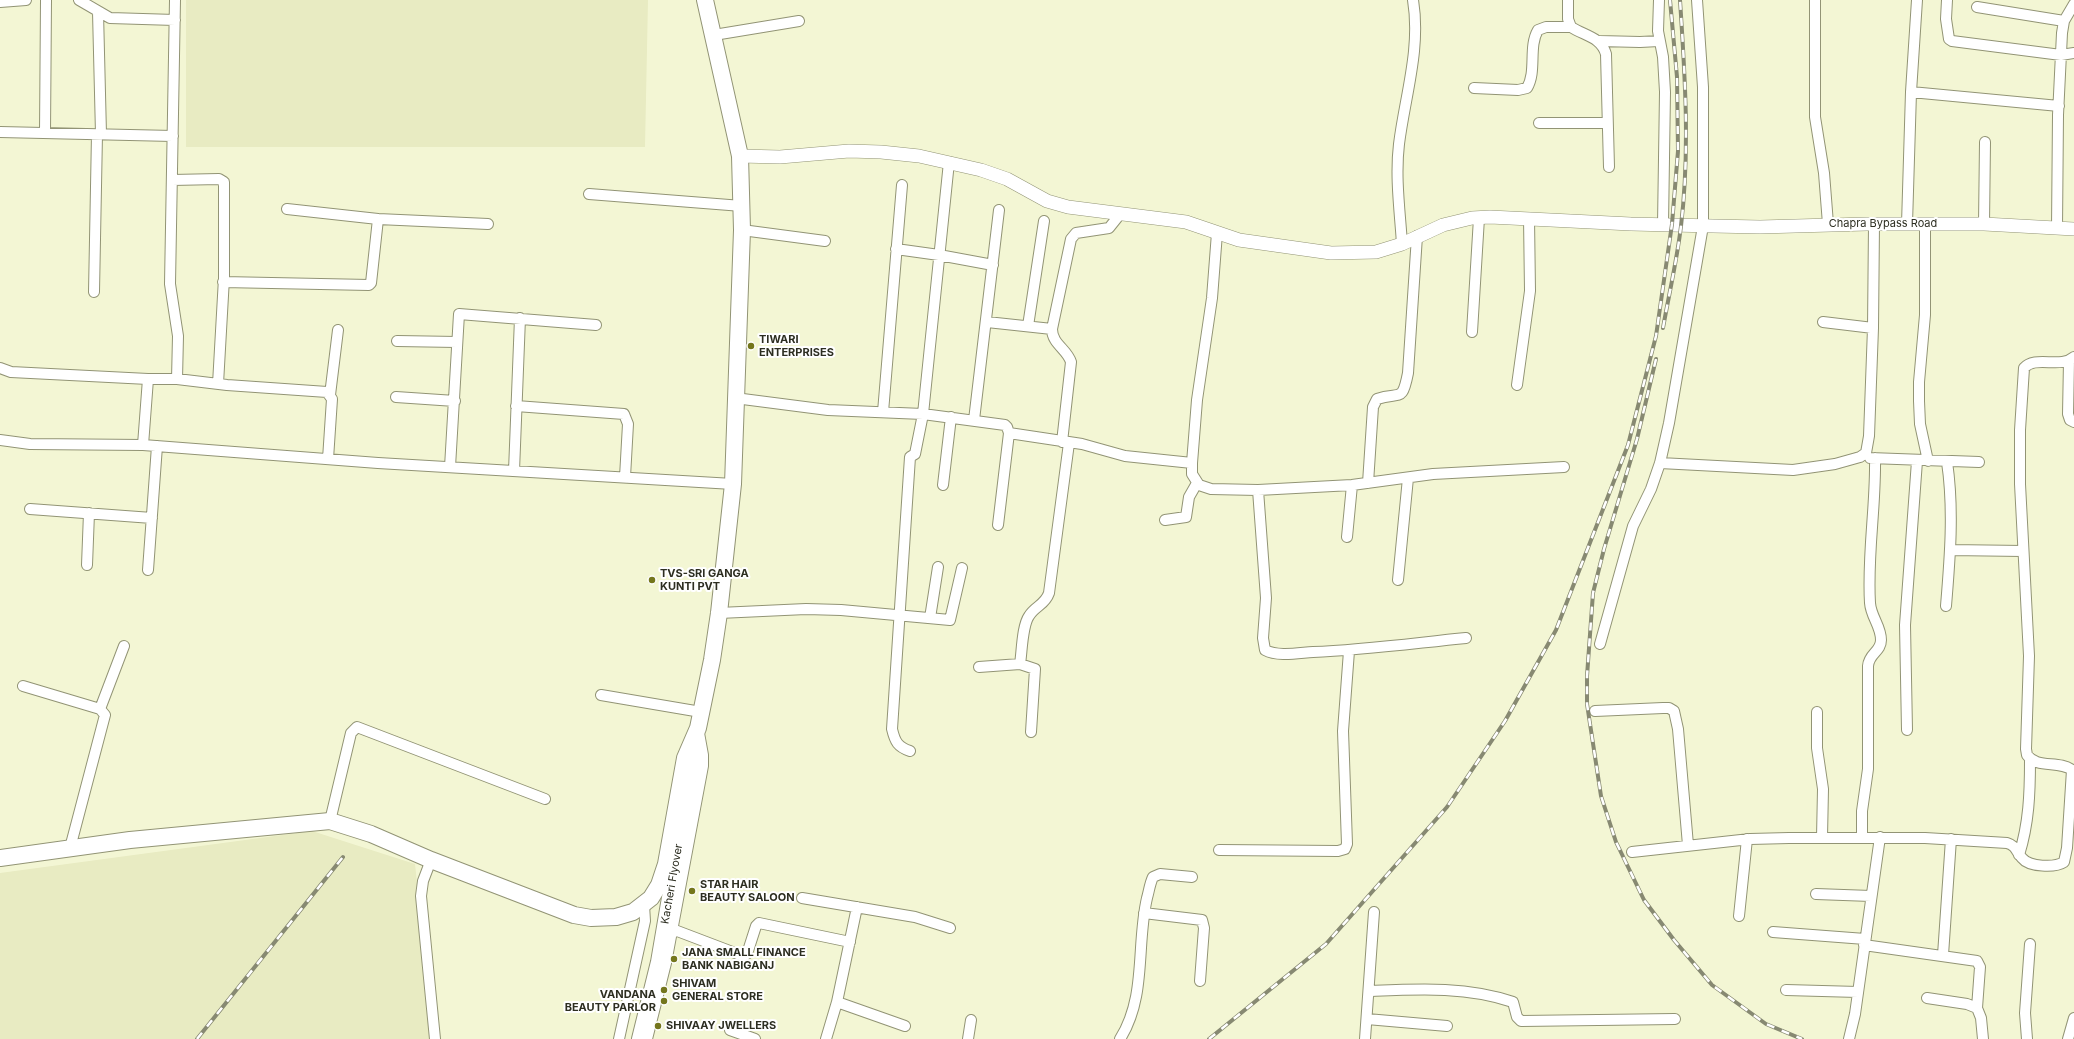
<!DOCTYPE html>
<html>
<head>
<meta charset="utf-8">
<style>
	body { margin:0 }
	canvas { display:block; background:#f3f6d4 }
</style>
</head>
<body>
<canvas width="2074" height="1039"></canvas>
<script>
const ctx = document.querySelector('canvas').getContext('2d');
ctx.lineJoin = 'round';
function fillPath(path, color) {
  ctx.fillStyle = color;
  ctx.fill(path, 'evenodd');
}
function trace(path, color, width, dash) {
  ctx.strokeStyle = color;
  ctx.lineWidth = width;
  ctx.lineCap = dash ? 'butt' : 'round';
  ctx.setLineDash(dash || []);
  ctx.stroke(path);
}
function drawText(font, color, halo, rows, align = 'center') {
  ctx.font = font + ' Inter,sans-serif';
  ctx.lineWidth = 4;
  ctx.setLineDash([]);
  ctx.textBaseline = 'middle';
  ctx.strokeStyle = halo;
  ctx.fillStyle = color;
  for (const [text, x, y, turn = 0] of rows) {
    ctx.save();
    ctx.translate(x, y);
    ctx.rotate((+turn || 0) * Math.PI / 180);
    ctx.textAlign = isNaN(turn) ? turn : align;
    if (halo) ctx.strokeText(text, 0, 0);
    ctx.fillText(text, 0, 0);
    ctx.restore();
  }
}
fillPath(new Path2D(`
	M186,0H648L645,147H186Z
	M312,831L415,864L434,1039H0V873Z`), '#e8ebc2');
const minor = new Path2D(`
	M79,0L110,18L175,20
	M1568,0V19L1571,27C1585,36 1601,37 1606,54L1609,167
	M1659,0L1658,31L1663,57L1665,92L1663,224
	M1815,0V117L1824,173L1828,224
	M1947,0L1946,19L1949,39L1952,41L2061,55L2074,53
	M0,2L26,0
	M1977,7L2064,21
	M98,12L101,134
	M714,35L799,21
	M1599,41L1640,42L1659,41
	M1474,88L1518,90L1527,88C1537,71 1528,47 1538,30L1546,27H1571
	M1911,92L2059,106
	M1539,123H1607
	M0,132L173,136
	M45,133L46,0
	M172,180L219,179L224,182V278L218,384
	M589,194L742,206
	M287,209L378,219L488,224
	M1907,224L1911,92L1917,0
	M1925,224V315L1919,382V401L1920,424L1928,461
	M1984,224L1985,142
	M2057,228L2058,115L2062,33L2064,21L2074,4
	M742,230L825,241
	M1217,233L1212,298L1197,400L1192,463V474L1199,485L1211,489L1258,490L1352,485L1433,474L1564,467
	M1402,244C1400,212 1395,177 1399,144C1405,96 1421,49 1413,0
	M896,249L939,255L993,265
	M223,282L369,285L371,283L378,219
	M94,292L97,134
	M987,322L1052,329
	M1823,322L1873,328
	M1028,326L1044,221
	M1472,332L1479,218
	M397,341L457,342
	M2069,361L2068,414L2070,420L2074,422
	M0,368L11,372L148,379
	M177,379L227,385L327,392L332,399L328,459
	M1517,385L1530,291L1529,218
	M330,395L338,330
	M396,397L455,401
	M735,398L828,410L923,414L1005,425L1007,427L1009,433L998,525
	M516,406L624,414L628,424L625,477
	M883,412L902,185
	M974,420L999,210
	M1009,433L1082,444L1125,456L1192,463
	M0,440L30,444L143,445L378,463L733,484
	M1062,442L1071,362C1067,349 1052,344 1052,329L1071,239L1076,233L1109,228L1121,213
	M143,445L148,379H177L178,336L170,284L175,0
	M1870,458L1979,462
	M1660,463L1793,470L1835,464L1860,457L1866,453L1869,436L1873,328L1874,224
	M450,467L459,314L596,325
	M514,471L520,318
	M1368,483L1373,407L1377,399C1400,391 1402,404 1408,373L1417,236
	M943,485L951,417
	M1258,490L1266,598L1263,638L1265,650C1278,657 1298,653 1313,652C1364,650 1415,643 1466,638
	M30,509L152,518
	M1165,520L1186,517L1189,497L1197,483
	M1347,537L1352,485
	M1950,550L2023,551
	M87,565L89,513
	M148,570L157,446
	M1398,580L1408,478
	M1946,606C1950,558 1954,509 1947,462
	M719,613L806,609L841,610L950,620L962,568
	M930,618L938,567
	M1600,644L1633,526L1651,489L1660,463L1669,423L1703,226V87L1697,0
	M1020,664C1022,652 1022,626 1029,616C1035,606 1045,605 1049,593L1069,443
	M979,667L1020,664L1035,669L1031,732
	M23,686L100,709L105,715L70,848
	M601,695L701,712
	M100,709L124,646
	M1595,711L1663,708H1669L1674,711L1678,729L1688,845
	M1817,712V748L1823,789L1822,837
	M1907,730L1905,625L1917,461
	M910,751C898,747 895,742 892,729L910,457L915,454L923,414L949,162
	M330,821L351,733L357,727L545,799
	M1862,837V811L1868,769V666C1869,653 1881,652 1881,640C1881,626 1871,617 1870,603C1867,554 1876,507 1875,458
	M1219,850L1338,851L1345,849L1347,844L1343,731L1349,651
	M1632,852L1750,839L1789,838H1925L2007,843C2017,846 2016,852 2022,858C2029,867 2055,868 2064,862L2067,848L2072,770C2059,760 2037,769 2027,755L2026,749L2029,656L2020,484V430L2024,368C2035,355 2061,369 2074,357
	M2019,855C2029,823 2030,793 2030,760
	M431,860L423,881L421,896L435,1039
	M1816,894L1871,896
	M802,898L915,917L950,928
	M1144,913L1202,920L1204,928L1200,981
	M1739,916L1747,839
	M672,929L743,956L747,954L756,926L759,923L850,942
	M1773,932L1865,939
	M1864,945L1977,961L1980,967L1977,1008
	M1943,955L1951,839
	M1786,990L1858,992
	M1369,991C1417,989 1467,986 1513,1002L1517,1017L1521,1021L1675,1019
	M1927,998L1967,1004L1977,1008L1981,1018L1983,1039
	M837,1002L905,1026
	M1367,1019L1447,1026
	M730,1030L755,1039
	M619,1039L645,921L644,905
	M647,1039L666,963L703,766V755L699,733
	M826,1039L837,1002L857,907
	M968,1039L971,1020
	M1120,1039C1147,996 1136,945 1147,898C1149,891 1150,883 1153,877L1160,874L1192,877
	M1365,1039L1374,912
	M1849,1039L1855,1014L1880,837
	M2027,1039L2025,1013L2030,944
	M2068,1039L2074,1018`);
const tertiary = new Path2D(`
	M740,156L780,157L849,151L881,152L919,156L981,170L1007,179L1047,201L1068,207L1186,222L1239,240L1331,253L1376,252L1402,244L1443,225L1472,218L1490,217L1631,224L1713,226L1760,227L1867,224H1984L2074,229`);
const secondary = new Path2D(`
	M639,1039L658,962L696,740`);
const primary = new Path2D(`
	M0,858L130,840L330,821L371,834L431,860L574,915L591,918L616,917L633,912L651,898L659,885L666,864L685,758L698,728L712,660L719,613L733,484L742,230L740,156L705,0`);
trace(minor, '#929475', 12);
trace(tertiary, '#929475', 14);
trace(secondary, '#929475', 16);
trace(primary, '#929475', 18);
trace(minor, '#fff', 10);
trace(tertiary, '#fff', 13);
trace(secondary, '#fff', 14);
trace(primary, '#fff', 16);
const rail = new Path2D(`
	M1663,328C1669,294 1677,260 1681,226C1690,151 1685,75 1680,0
	M1656,359L1637,439L1604,549L1593,593L1587,676V704L1601,796L1616,842L1644,900L1674,940L1712,985L1766,1024L1802,1039
	M197,1039L343,857
	M1209,1039L1326,944L1447,807L1505,721L1556,630L1628,445L1656,336L1672,224L1678,151L1677,77L1670,0`);
trace(rail, '#878972', 4);
trace(rail, '#fff', 2.5, [8]);
for (const [x, y, r, color] of [
	[751,346,4,"#74761c"],
	[652,580,4,"#74761c"],
	[692,891,4,"#74761c"],
	[674,959,4,"#74761c"],
	[664,990,4,"#74761c"],
	[664,1001,4,"#74761c"],
	[658,1026,4,"#74761c"]
]) {
  const dot = new Path2D();
  dot.arc(x, y, r, 0, 2 * Math.PI);
  ctx.fillStyle = color;
  ctx.fill(dot);
  trace(dot, '#fff', 1.5);
}
drawText('11px', '#2d2e21', '#fff', [
	["Chapra Bypass Road",1883,224],
	["Kacheri Flyover",672,884,-80]
]);
drawText('bold 11px', '#2d2e21', '#fff', [
	["TIWARI",759,340],
	["ENTERPRISES",759,353],
	["TVS-SRI GANGA",660,574],
	["KUNTI PVT",660,587],
	["STAR HAIR",700,885],
	["BEAUTY SALOON",700,898],
	["JANA SMALL FINANCE",682,953],
	["BANK NABIGANJ",682,966],
	["SHIVAM",672,984],
	["GENERAL STORE",672,997],
	["VANDANA",656,995,"right"],
	["BEAUTY PARLOR",656,1008,"right"],
	["SHIVAAY JWELLERS",666,1026]
], 'left');
</script>
</body>
</html>
